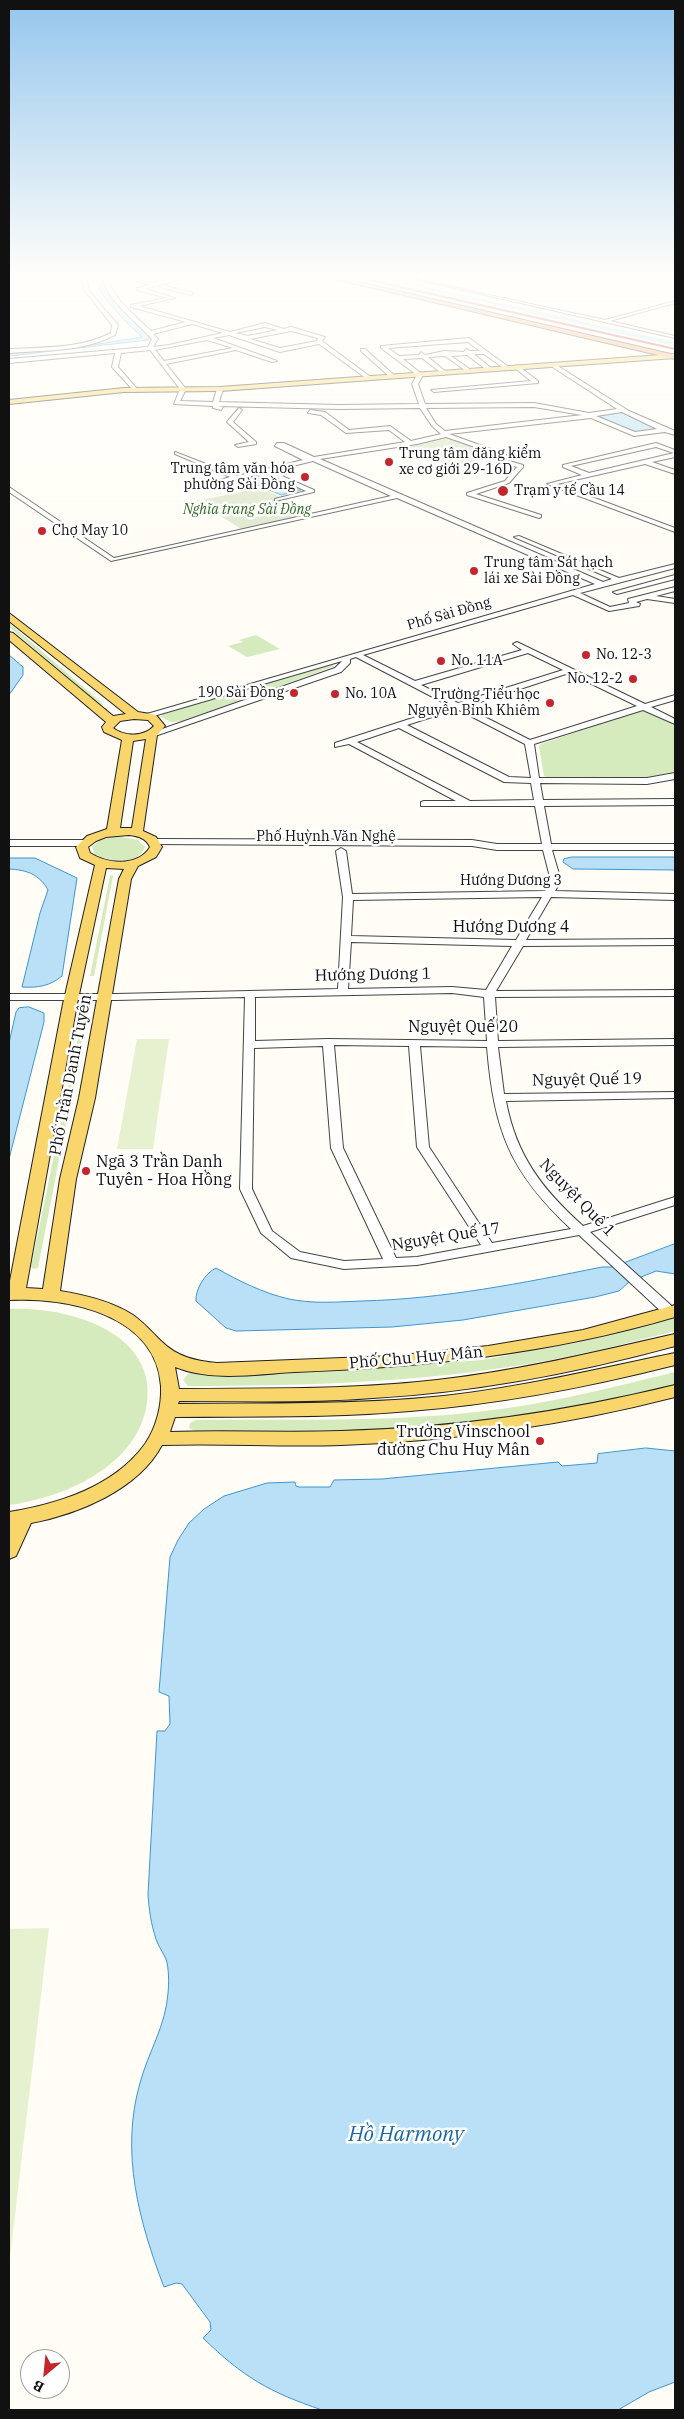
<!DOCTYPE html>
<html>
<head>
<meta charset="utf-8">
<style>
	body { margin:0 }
	#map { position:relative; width:684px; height:2419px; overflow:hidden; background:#fffdf5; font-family:"IBM Plex Serif",serif }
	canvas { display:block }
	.frame { position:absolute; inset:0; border:10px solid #111; pointer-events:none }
	.north { position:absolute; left:20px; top:2349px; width:50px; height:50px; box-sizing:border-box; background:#fff; border:1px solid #a0a0a0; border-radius:50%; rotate:208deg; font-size:14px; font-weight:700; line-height:20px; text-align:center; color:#111 }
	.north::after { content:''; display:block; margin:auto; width:18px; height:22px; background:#c4262e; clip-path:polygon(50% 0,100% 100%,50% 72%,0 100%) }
</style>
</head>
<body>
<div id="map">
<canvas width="684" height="2419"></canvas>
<div class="frame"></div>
<div class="north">B</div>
</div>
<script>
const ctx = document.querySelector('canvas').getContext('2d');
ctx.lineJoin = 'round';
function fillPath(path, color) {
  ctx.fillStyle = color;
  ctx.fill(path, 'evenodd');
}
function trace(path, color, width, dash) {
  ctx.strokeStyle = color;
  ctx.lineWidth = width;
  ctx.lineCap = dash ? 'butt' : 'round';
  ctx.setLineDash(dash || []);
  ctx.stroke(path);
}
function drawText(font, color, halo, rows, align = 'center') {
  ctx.font = font + ' "IBM Plex Serif",serif';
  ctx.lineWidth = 5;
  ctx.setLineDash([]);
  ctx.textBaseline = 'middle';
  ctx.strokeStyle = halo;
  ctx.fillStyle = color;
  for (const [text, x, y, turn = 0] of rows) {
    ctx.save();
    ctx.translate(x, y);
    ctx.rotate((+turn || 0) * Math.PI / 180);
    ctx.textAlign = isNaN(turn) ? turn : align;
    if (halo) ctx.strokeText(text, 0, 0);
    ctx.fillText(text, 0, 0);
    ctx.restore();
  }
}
fillPath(new Path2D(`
	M9,623L102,703L103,705L99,704L9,627Z
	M256,635L280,649L247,657L228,646L243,642L239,640Z
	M331,665L335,666L184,721L171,722L161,717L162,715L179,709Z
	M638,711L651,712L675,725V772C635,785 589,778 548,778L544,776L539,746L541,744Z
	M115,836L138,840L145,847C139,865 108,862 95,855L92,847L100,840Z
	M112,875L113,876L94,976H90L110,876Z
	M83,1014L87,1015L38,1268L33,1269L31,1267Z
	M9,1309C64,1306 157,1330 147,1403C138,1466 64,1498 9,1505Z
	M675,1318V1331C620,1345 565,1359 509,1367C403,1383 294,1386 188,1386L183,1380L189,1373L315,1372L482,1360L580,1342Z
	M675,1372V1385L592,1405L468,1425L338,1431H195L189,1428L190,1423L196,1420C297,1419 401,1423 501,1409C560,1401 618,1386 675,1372Z`), '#d5ebbd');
fillPath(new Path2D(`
	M447,437L499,456L452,466L398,447Z
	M261,488L315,513L243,530L196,501Z`), '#d9e3c4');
fillPath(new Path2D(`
	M137,1039H169L153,1149H117Z
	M49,1928L9,2266V1929Z`), '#e6f2cf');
const water = new Path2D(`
	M94,276H100C108,302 131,317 149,337L148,340L9,356V354L92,345L142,337C124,320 102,301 94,276Z
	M616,412L623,413L658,429L633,433L597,415Z
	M258,476H271L301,490L281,495L249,481L251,478Z
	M9,655L23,667V675L9,695Z
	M572,857H675V870L573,869L563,862L564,859Z
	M9,858H35L77,878L62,976C50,986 38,988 22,987L40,913L48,890C39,874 27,870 9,869Z
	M29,1007L44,1013V1022L9,1159V1043L16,1012L19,1008Z
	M675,1244V1274L656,1271L629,1282L619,1291L595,1297L463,1320L392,1327L236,1331L226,1328L196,1301C195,1290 205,1273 216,1268C239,1281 263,1293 289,1299C313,1304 337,1302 361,1301C443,1299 523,1283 602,1267H612Z
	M646,1448L675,1451V2382L649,2392L618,2410H322C269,2392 243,2377 203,2338L211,2330L210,2322L182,2284L176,2283L164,2287C139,2222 120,2152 140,2083C148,2053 166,2025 168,1993C169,1984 169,1968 166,1959C163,1952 158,1946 156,1939C151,1924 149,1910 148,1894L157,1731H165L170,1724L169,1696L159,1692L170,1557L178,1540L189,1523L204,1509L224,1496L267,1483L295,1482L296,1486L299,1487H330L334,1480L382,1479L558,1462L562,1466L597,1463L598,1454Z`);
fillPath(water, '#b9e0f7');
trace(water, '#3f96cf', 1);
fillPath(new Path2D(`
	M370,276H379L675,342V346Z`), '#b9e0f7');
const minor = new Path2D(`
	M81,276H85L89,291L118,325L115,335C83,352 44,350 9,353V349C43,347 80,349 111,333L112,325L85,291Z
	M102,276H106C115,300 133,314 151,331L186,322L131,307V305L167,298L137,290V288L150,285L121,276L151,283L192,276L145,289L175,298L139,306L230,332L265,323L284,329L291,327L325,337L322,341L372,378L367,379L319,344L280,352L229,335L213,338L277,361L272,362L236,350L166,364L186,389L180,401L213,402L217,389L220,387L223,389L219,402L339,405L419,404L412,384L417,375L381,348V346L469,338L510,368L505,369L484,354H474L491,368V370H487L467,355L451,356L471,370L469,373L445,356L428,357L446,372L444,375L422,358L403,359L423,375L418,384L425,404L534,403L589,413L617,409L551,366L553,363L629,411L675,431V435L665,432L634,436L591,418L449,434L505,454L508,457L506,460L523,465V467L509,483L476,494L541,515V517L539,518L467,495V493L505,481L517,467L500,462L501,456L446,437L417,444L320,459L603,582L612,579L514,537L519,536L619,578L675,564V568L580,593L610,607L629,603L628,599L675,587V591L656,596L675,599V603L647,599L636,602L640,604L639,606L609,611L573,595L363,655L415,681L522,650L513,644L517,642L645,704L675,695V700L651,707L675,719V724L643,710L534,744L539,778H647L675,773V779L647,784L540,783L543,800L675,799V805L544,806L551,844H675V850H552L561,881L555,891L675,894V900L551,897L526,940L675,939V945L523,946L496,991L675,990V996L495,997L498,1041L675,1039V1045L498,1047L504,1094L675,1092V1098L506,1101C516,1156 543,1190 583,1226L675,1197V1205L590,1232L675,1309V1316H666L579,1235L417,1265L344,1269L291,1258L261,1233L240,1189L245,997L116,1000H9V994H116L338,989L343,897L336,851L341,848L346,851L352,894L545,891L551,881L543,850H497L472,846L152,844V840L155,839L472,840L497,844H542L535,806H421V802L424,801H456L349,744L335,747V743L450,706L356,657L350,659V663L341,672L155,736L148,734L335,668L342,661L147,718L140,716L595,584L397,498L111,561L9,492V487L114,558L391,496L313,461L219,484L217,481L230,477L175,454V452L237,476L303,460L275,446L277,443H284L314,457L405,442L389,430L346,433L321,415L308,413L310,410L325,412L349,430L390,426L411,441L441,434L432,426L420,408L339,409L218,406L223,407L221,410L213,408V406L174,404L180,389L150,350L121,353L118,367L138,390L135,392L112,367L115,353L9,363V359L148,347L152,339C134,319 109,303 102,276ZM192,324L223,333L169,345L153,347L158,339L153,334ZM265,327L278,330L248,336L235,333ZM291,331L318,338L317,341L280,348L250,339ZM207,340L233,348L164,361L155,350ZM468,342L480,351H470L466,349L464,352L444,351L425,355L421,352L419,355L399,356L388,348ZM534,407L582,415L445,431L436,424L426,408ZM622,412L657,429L635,432L596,416ZM528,653L563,670L458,703L421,685ZM569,673L637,706L530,740L465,707ZM457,709L525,744L531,778L509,777L407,725ZM399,728L504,782L531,783L534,800L470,801L357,742ZM542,897L516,940L351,936L353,900ZM351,942L512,946L486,990L452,987L348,989ZM452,993L484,997L487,1041L328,1039L255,1041V997ZM334,1045L409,1046L417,1147L481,1245L417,1257L396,1258L343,1148ZM323,1046L331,1148L383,1259L344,1261L300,1252L272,1231L252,1189L254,1048ZM420,1046L487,1047C494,1130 509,1171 571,1229L492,1243L429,1147Z
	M401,276L605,320L675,301V303L610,321L675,336V338Z
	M162,285L193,293V294L191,295L160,287Z
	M361,349H365L395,376V378H391L361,351Z
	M517,365L538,381V383L434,392L431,390L531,381L515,368Z
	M239,408L242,410L233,422L256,442V444L238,447L235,445L249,442L227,422Z
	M656,443L675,450V457L652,462L675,470V474L645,464L557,484L675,528V532L547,484L582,475L563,467V465ZM656,447L674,453L589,473L571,466Z
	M287,469L292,470L282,476L314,490V492L275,501V499L306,491L274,476Z
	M675,575V579L617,594L613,592Z
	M9,840H85L90,843L85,846H9Z`);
const major = new Path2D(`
	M675,354V358L220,391L124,392L9,404V400L124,388L220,387Z
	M9,613L138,712L156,715L165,726L157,735L143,831L156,837L162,847L156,857L138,866L131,879L95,1098L76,1179L60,1291C85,1295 111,1301 133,1315C144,1323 152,1332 161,1341C177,1357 196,1361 217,1363L392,1356L488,1346L583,1330L675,1305V1317C549,1354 426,1367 295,1372C257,1374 212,1382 175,1367L179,1389C265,1388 351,1390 437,1380C518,1371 596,1352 675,1334V1346C576,1373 475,1392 373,1398C308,1403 243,1401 179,1401L178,1404C267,1403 355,1405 444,1396C522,1387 598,1369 675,1353V1365C588,1387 500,1404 410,1411C332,1418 254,1416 175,1417L170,1432C227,1430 284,1433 341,1431C454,1428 565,1412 675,1385V1397C566,1425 454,1441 341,1445C281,1447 222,1443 162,1445C138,1490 78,1514 31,1523L16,1556L9,1559V1512C58,1504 114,1487 145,1444C156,1428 162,1406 161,1386C156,1314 67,1297 9,1300V1286L63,1004L95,865L80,858L76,847L87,836L107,829L122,740L104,732L102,727L106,722L9,640V632L13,633L113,716L126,714L9,621ZM134,719L148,720L154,726C144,737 125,737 113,728L120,721ZM146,739L132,828H120L133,741ZM129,835C138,836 146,838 150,847C138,867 107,864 90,853L88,847L96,841L106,837ZM106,868L124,869L119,879L79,1098L60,1179L43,1289L26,1288L77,1004Z`);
const highway = new Path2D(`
	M322,276H333L675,355V359Z`);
trace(minor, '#444', 2);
trace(major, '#222', 2);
trace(highway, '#222', 2);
fillPath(minor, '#fff');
fillPath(major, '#f9d66b');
fillPath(highway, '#f5a25d');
trace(new Path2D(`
	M352,276L675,349`), '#c4262e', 2);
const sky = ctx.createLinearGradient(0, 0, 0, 614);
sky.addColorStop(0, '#95c6ee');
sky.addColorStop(0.45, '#fffefa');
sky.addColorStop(1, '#fffefa00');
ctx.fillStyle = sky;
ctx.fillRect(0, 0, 684, 614);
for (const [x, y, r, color] of [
	[389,462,5,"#c4262e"],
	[305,477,5,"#c4262e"],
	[503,491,6,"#c4262e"],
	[42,531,5,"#c4262e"],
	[474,571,5,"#c4262e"],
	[586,655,5,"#c4262e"],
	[441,661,5,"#c4262e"],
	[633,679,5,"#c4262e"],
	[294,693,5,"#c4262e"],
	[335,694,5,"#c4262e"],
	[550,703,5,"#c4262e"],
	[86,1171,5,"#c4262e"],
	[540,1441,5,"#c4262e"]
]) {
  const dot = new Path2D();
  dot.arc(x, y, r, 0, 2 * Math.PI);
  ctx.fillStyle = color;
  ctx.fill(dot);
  trace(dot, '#fff', 2);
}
drawText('14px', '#111', '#fff', [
	["Trung tâm đăng kiểm",399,454],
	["xe cơ giới 29-16D",399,470],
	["Trung tâm văn hóa",295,469,"right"],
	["phường Sài Đồng",295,485,"right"],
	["Trạm y tế Cầu 14",514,491],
	["Chợ May 10",52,531],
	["Trung tâm Sát hạch",484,563],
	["lái xe Sài Đồng",484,579],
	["No. 12-3",596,655],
	["No. 11A",451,661],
	["No. 12-2",623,679,"right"],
	["190 Sài Đồng",284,693,"right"],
	["No. 10A",345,694],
	["Trường Tiểu học",540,695,"right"],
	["Nguyễn Bỉnh Khiêm",540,711,"right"]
], 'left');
drawText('italic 14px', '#2f6b1f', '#fff', [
	["Nghĩa trang Sài Đồng",247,510]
]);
drawText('14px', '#111', '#fff', [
	["Phố Sài Đồng",449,614,-16],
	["Phố Huỳnh Văn Nghệ",326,837],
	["Hướng Dương 3",511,881]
]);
drawText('16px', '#111', '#fff', [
	["Hướng Dương 4",511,927],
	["Hướng Dương 1",373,975,-1],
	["Nguyệt Quế 20",463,1027],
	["Phố Trần Danh Tuyên",71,1075,-79],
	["Nguyệt Quế 19",587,1080,-1],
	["Nguyệt Quế 1",577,1198,46],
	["Nguyệt Quế 17",446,1237,-9],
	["Phố Chu Huy Mân",416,1358,-5]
]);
drawText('16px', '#111', '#fff', [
	["Ngã 3 Trần Danh",96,1162],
	["Tuyên - Hoa Hồng",96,1180],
	["Trường Vinschool",530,1432,"right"],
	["đường Chu Huy Mân",530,1450,"right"]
], 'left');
drawText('italic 21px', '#1768a6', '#fff', [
	["Hồ Harmony",406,2135]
]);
</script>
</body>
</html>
